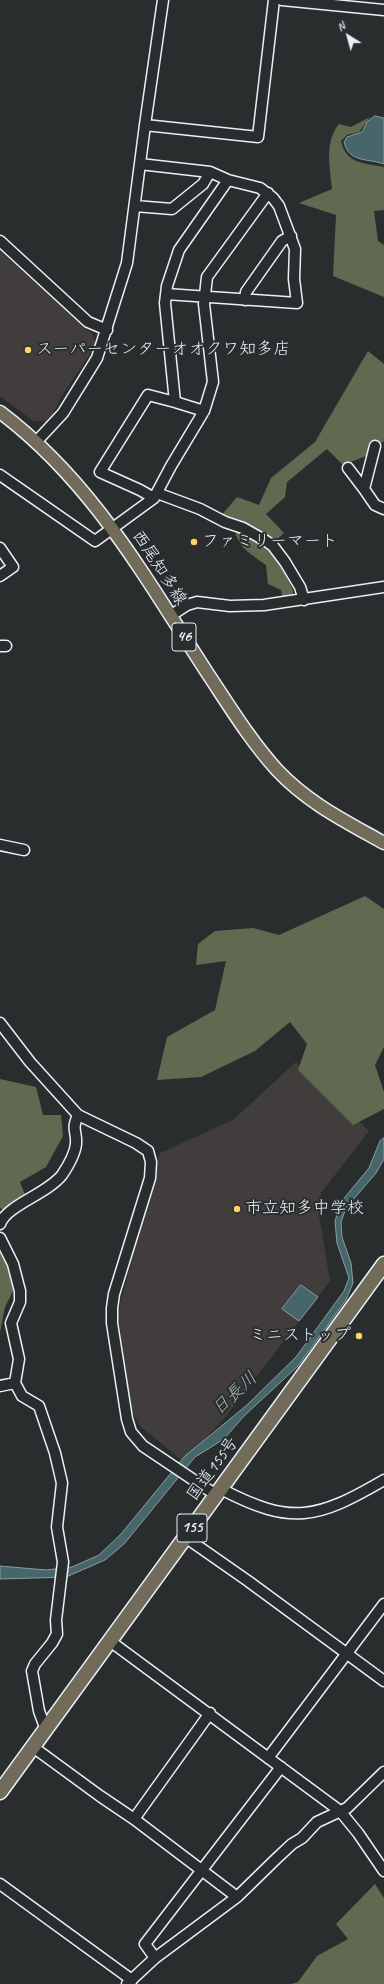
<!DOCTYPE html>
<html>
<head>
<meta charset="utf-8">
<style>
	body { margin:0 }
	#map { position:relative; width:384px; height:1984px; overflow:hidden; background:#2a2d2e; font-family:Caveat,sans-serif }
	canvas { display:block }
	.north { position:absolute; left:328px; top:16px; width:40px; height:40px; -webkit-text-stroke:3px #2a2d2e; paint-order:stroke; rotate:323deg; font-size:11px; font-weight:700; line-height:16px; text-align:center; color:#e8f1f8 }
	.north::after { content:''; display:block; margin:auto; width:14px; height:18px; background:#e8f1f8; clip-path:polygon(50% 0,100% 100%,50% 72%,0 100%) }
</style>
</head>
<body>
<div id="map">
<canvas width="384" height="1984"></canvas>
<div class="north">N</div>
</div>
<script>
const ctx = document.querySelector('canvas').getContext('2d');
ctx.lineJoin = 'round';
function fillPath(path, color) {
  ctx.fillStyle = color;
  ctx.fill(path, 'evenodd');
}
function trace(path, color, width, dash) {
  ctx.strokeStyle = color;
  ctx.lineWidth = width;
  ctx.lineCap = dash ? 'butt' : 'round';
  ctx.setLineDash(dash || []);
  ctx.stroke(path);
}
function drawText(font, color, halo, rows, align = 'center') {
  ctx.font = font + ' Caveat,"Klee One",sans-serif';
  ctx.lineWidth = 4;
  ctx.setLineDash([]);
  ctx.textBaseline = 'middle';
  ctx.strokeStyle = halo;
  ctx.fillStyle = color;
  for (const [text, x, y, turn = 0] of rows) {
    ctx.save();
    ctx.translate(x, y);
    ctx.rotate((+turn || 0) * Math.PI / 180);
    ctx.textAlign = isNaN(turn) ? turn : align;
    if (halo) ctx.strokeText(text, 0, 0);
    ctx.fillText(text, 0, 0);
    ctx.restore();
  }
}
fillPath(new Path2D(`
	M0,251L93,335L96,345L61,397L49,422L33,421L0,396Z
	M296,1062L369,1131L321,1193L319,1215L330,1281L227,1415L184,1462L140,1426L130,1409L118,1312L160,1153L233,1120Z`), '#403d3c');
fillPath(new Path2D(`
	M370,117L359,132L347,135L341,141C346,164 364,163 384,167V210L374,211L378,241L384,245V297L333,276L336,215L299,203L332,189C330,167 324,143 339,124L351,127Z
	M368,351L384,364V441L366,456L343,465L327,449L287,482L285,497L266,514L284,533L273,543L255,533L252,540L276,555L293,590V597L283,599L281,590L268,584L266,565C248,552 236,547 234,523L220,517L237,497L259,505L271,478L315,442Z
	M365,896L384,909V1047L375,1065L384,1092V1109L353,1125L298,1070L307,1044L290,1022L255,1051L201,1077L157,1080L167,1037L215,1010L226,961L196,965L198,944L215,931L253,928L279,935Z
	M0,1079L36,1087L43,1115H61L63,1136L46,1167L20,1182L26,1197L5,1211L0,1208Z
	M0,1235L15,1287L5,1307L0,1332Z
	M375,1884L384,1898V1984H291L298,1982L317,1956L348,1939L336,1924Z`), '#606a51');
const water = new Path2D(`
	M375,116L384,118V164C367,158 349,163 344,142L347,137L362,132L367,122Z
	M384,1138V1159L376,1173L346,1208L341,1222L342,1237L351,1263L353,1283L346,1300L298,1366L244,1416L224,1439L195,1457L124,1544L105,1560L66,1577L0,1579V1566L46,1570L72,1567L99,1555L121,1534L185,1456L247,1405L296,1357L344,1291L349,1278L337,1243L335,1221L341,1202L369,1168L380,1141Z
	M301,1285L318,1297L299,1321L282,1309Z`);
fillPath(water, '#476669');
trace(water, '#879ea2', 1);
const minor = new Path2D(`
	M282,0L384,10
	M145,125L258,137L274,0
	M140,164L210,172L228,180L260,188L273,198L279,206L295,249L294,279L297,303L166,294
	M135,206L172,209L203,184L210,172
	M0,241L88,322L107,330
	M245,300L246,292L282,241L291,236
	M175,402L204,411
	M36,442L63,413L97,358L127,263L145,125L163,0
	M375,446L364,489L375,505L384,509
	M348,468L364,489
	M0,475L95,541L154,498L171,466L204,411L213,382L204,304L207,277L268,193
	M157,493L200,509L225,522L243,528L266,541L273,546L285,562L300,587L304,600
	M154,498L140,490L100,472L148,395L175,402L165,303L167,286L179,250L228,180
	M0,548L13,567L0,576
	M170,616L187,605L197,602L230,606L264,605L384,587
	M0,646H6
	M0,845L24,850
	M0,1023L30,1062L78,1115L136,1143L148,1151L151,1162L150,1178L114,1294L112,1308V1323L127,1419L131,1432L143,1446L216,1495
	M0,1224C7,1205 47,1194 62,1175C68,1166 75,1155 76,1144C77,1130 71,1131 78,1115
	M0,1238L13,1264L20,1291V1302L11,1323L19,1359L15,1383L22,1396L39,1406L55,1453L62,1483L57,1527L63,1562L56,1620L57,1634L52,1643L35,1664L32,1671L39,1711L46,1730
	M0,1386L15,1383
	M221,1489C292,1526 317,1519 384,1480
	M185,1537L248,1581L384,1681
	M110,1641L340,1811L358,1833L384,1871
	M33,1747L100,1796L134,1819L237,1897
	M268,1758L384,1604
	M134,1819L210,1713
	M0,1884L132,1980
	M155,1958L145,1944L281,1767
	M127,1984L155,1958L237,1897L277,1858L292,1844L302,1838L317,1822L347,1808L384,1772`);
const major = new Path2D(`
	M0,412C93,482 146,579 208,674C230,707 250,740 277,770C308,803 345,821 384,843`);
const highway = new Path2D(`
	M0,1792L384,1264`);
trace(minor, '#e8f1f8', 13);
trace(major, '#e8f1f8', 15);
trace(highway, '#e8f1f8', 17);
trace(minor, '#2a2d2e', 10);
trace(major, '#736b5a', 12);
trace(highway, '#736b5a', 14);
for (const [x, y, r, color] of [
	[28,350,4,"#ffd166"],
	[194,542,4,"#ffd166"],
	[237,1209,4,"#ffd166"],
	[359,1336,4,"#ffd166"]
]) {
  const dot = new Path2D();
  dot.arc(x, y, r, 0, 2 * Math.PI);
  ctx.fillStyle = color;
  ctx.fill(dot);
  trace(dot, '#2a2d2e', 1.5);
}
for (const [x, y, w] of [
	[184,637,24],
	[192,1528,30]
]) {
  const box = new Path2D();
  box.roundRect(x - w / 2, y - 14, w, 28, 3);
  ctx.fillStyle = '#2a2d2e';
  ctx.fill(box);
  trace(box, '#e8f1f8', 1);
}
drawText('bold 16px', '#e8f1f8', null, [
	["46",184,637],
	["155",192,1528]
]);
drawText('17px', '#e8f1f8', '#2a2d2e', [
	["スーパーセンターオオクワ知多店",36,350],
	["ファミリーマート",202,542],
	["市立知多中学校",245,1209],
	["ミニストップ",351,1336,"right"]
], 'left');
drawText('17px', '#e8f1f8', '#2a2d2e', [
	["西尾知多線",159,568,57],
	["国道155号",213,1469,-54]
]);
drawText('italic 18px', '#a8b9bf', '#2a2d2e', [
	["日長川",235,1394,-43]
]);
</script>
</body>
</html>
